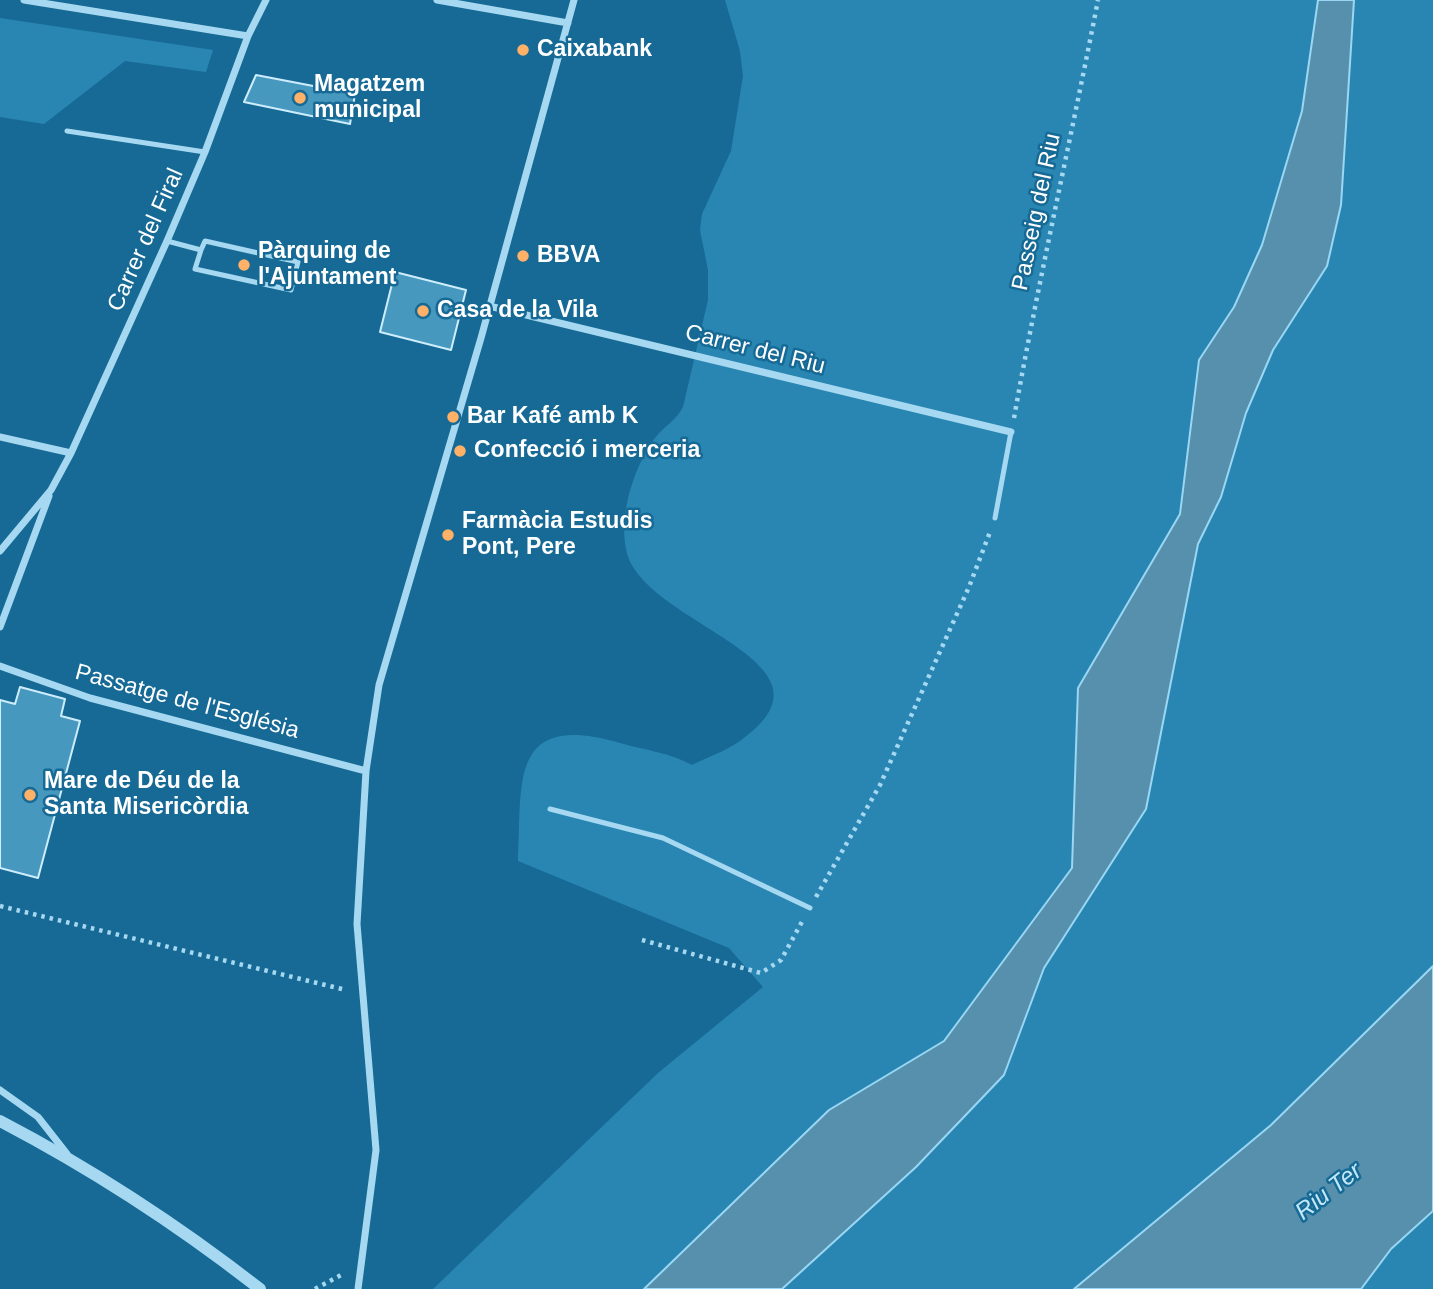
<!DOCTYPE html>
<html>
<head>
<meta charset="utf-8">
<style>
	body { margin:0 }
	canvas { display:block; background:#166a95 }
</style>
</head>
<body>
<canvas width="1433" height="1289"></canvas>
<script>
const ctx = document.querySelector('canvas').getContext('2d');
ctx.lineJoin = 'round';
function fillPath(path, color) {
  ctx.fillStyle = color;
  ctx.fill(path, 'evenodd');
}
function trace(path, color, width, dash) {
  ctx.strokeStyle = color;
  ctx.lineWidth = width;
  ctx.lineCap = dash ? 'butt' : 'round';
  ctx.setLineDash(dash || []);
  ctx.stroke(path);
}
function drawText(font, color, halo, rows, align = 'center') {
  ctx.font = font + ' Arial,sans-serif';
  ctx.lineWidth = 5;
  ctx.setLineDash([]);
  ctx.textBaseline = 'middle';
  ctx.strokeStyle = halo;
  ctx.fillStyle = color;
  for (const [text, x, y, turn = 0] of rows) {
    ctx.save();
    ctx.translate(x, y);
    ctx.rotate((+turn || 0) * Math.PI / 180);
    ctx.textAlign = isNaN(turn) ? turn : align;
    if (halo) ctx.strokeText(text, 0, 0);
    ctx.fillText(text, 0, 0);
    ctx.restore();
  }
}
fillPath(new Path2D(`
	M725,0H1318L1302,111L1262,245L1234,307L1199,360L1180,514L1078,688L1072,868L944,1041L829,1110L644,1289H433L658,1073L763,987L729,948L518,861C522,781 509,711 620,743C644,750 671,753 692,765C708,757 726,751 740,741C856,660 639,625 626,549C619,513 634,467 655,438C664,426 676,421 683,407L708,300V270L700,230L702,214L731,151L743,76L740,51Z
	M1354,0H1433V966L1271,1125L1074,1289H782L916,1167L1004,1075L1044,968L1146,809L1198,544L1221,497L1246,413L1273,350L1327,266L1341,205Z
	M0,18L213,50L206,72L125,61L44,124L0,117Z
	M1433,1211V1289H1361L1391,1249Z`), '#2986b3');
const water = new Path2D(`
	M1318,0H1354L1341,205L1327,266L1273,350L1246,413L1221,497L1198,544L1146,809L1044,968L1004,1075L916,1167L782,1289H644L829,1110L944,1041L1072,868L1078,688L1180,514L1199,360L1234,307L1262,245L1302,111Z
	M1433,966V1211L1391,1249L1361,1289H1074L1271,1125Z`);
fillPath(water, '#5790ad');
trace(water, '#99d7f4', 2);
const building = new Path2D(`
	M256,75L355,94L350,124L244,102Z
	M395,272L466,290L451,350L380,332Z
	M20,687L65,699L61,716L80,721L38,878L0,868V700L15,704Z`);
fillPath(building, '#4798bf');
trace(building, '#ceedfc', 2);
trace(new Path2D(`
	M1014,418C1039,278 1071,139 1098,0
	M816,897L880,785L969,587L990,532
	M0,906L346,990
	M642,940L761,973L781,960L803,920
	M315,1289L343,1274`), '#a6d9f1', 4.5, [3.5, 5]);
trace(new Path2D(`
	M67,131L205,152
	M167,241L201,250L205,241L298,262L291,290L195,269L201,250
	M995,518L1011,432
	M550,809L663,838L810,908`), '#a6d9f1', 5);
trace(new Path2D(`
	M24,0L248,36
	M437,0L568,23
	M489,306L1011,432
	M0,437L71,453
	M0,551L51,490L71,453L167,241L205,152L248,36L266,0
	M0,627L49,496
	M0,666L90,698L366,771
	M0,1090L38,1117L67,1154
	M358,1289L376,1150L357,924L366,771L379,685L481,338L574,0`), '#a6d9f1', 7);
trace(new Path2D(`
	M0,1121C92,1169 178,1225 260,1289`), '#a6d9f1', 12);
for (const [x, y, r, color] of [
	[523,50,7,"#ffb167"],
	[300,98,7,"#ffb167"],
	[523,256,7,"#ffb167"],
	[244,265,7,"#ffb167"],
	[423,311,7,"#ffb167"],
	[453,417,7,"#ffb167"],
	[460,451,7,"#ffb167"],
	[448,535,7,"#ffb167"],
	[30,795,7,"#ffb167"]
]) {
  const dot = new Path2D();
  dot.arc(x, y, r, 0, 2 * Math.PI);
  ctx.fillStyle = color;
  ctx.fill(dot);
  trace(dot, '#166a95', 2.5);
}
drawText('bold 23px', '#fff', '#166a95', [
	["Caixabank",537,50],
	["Magatzem",314,85],
	["municipal",314,111],
	["Pàrquing de",258,252],
	["l'Ajuntament",258,278],
	["BBVA",537,256],
	["Casa de la Vila",437,311],
	["Bar Kafé amb K",467,417],
	["Confecció i merceria",474,451],
	["Farmàcia Estudis",462,522],
	["Pont, Pere",462,548],
	["Mare de Déu de la",44,782],
	["Santa Misericòrdia",44,808]
], 'left');
drawText('23px', '#fff', '#166a95', [
	["Passeig del Riu",1037,212,-78],
	["Carrer del Firal",146,240,-66],
	["Carrer del Riu",755,350,14],
	["Passatge de l'Església",187,702,15]
]);
drawText('italic 24px', '#c2e8f9', '#166a95', [
	["Riu Ter",1329,1192,-38]
]);
</script>
</body>
</html>
